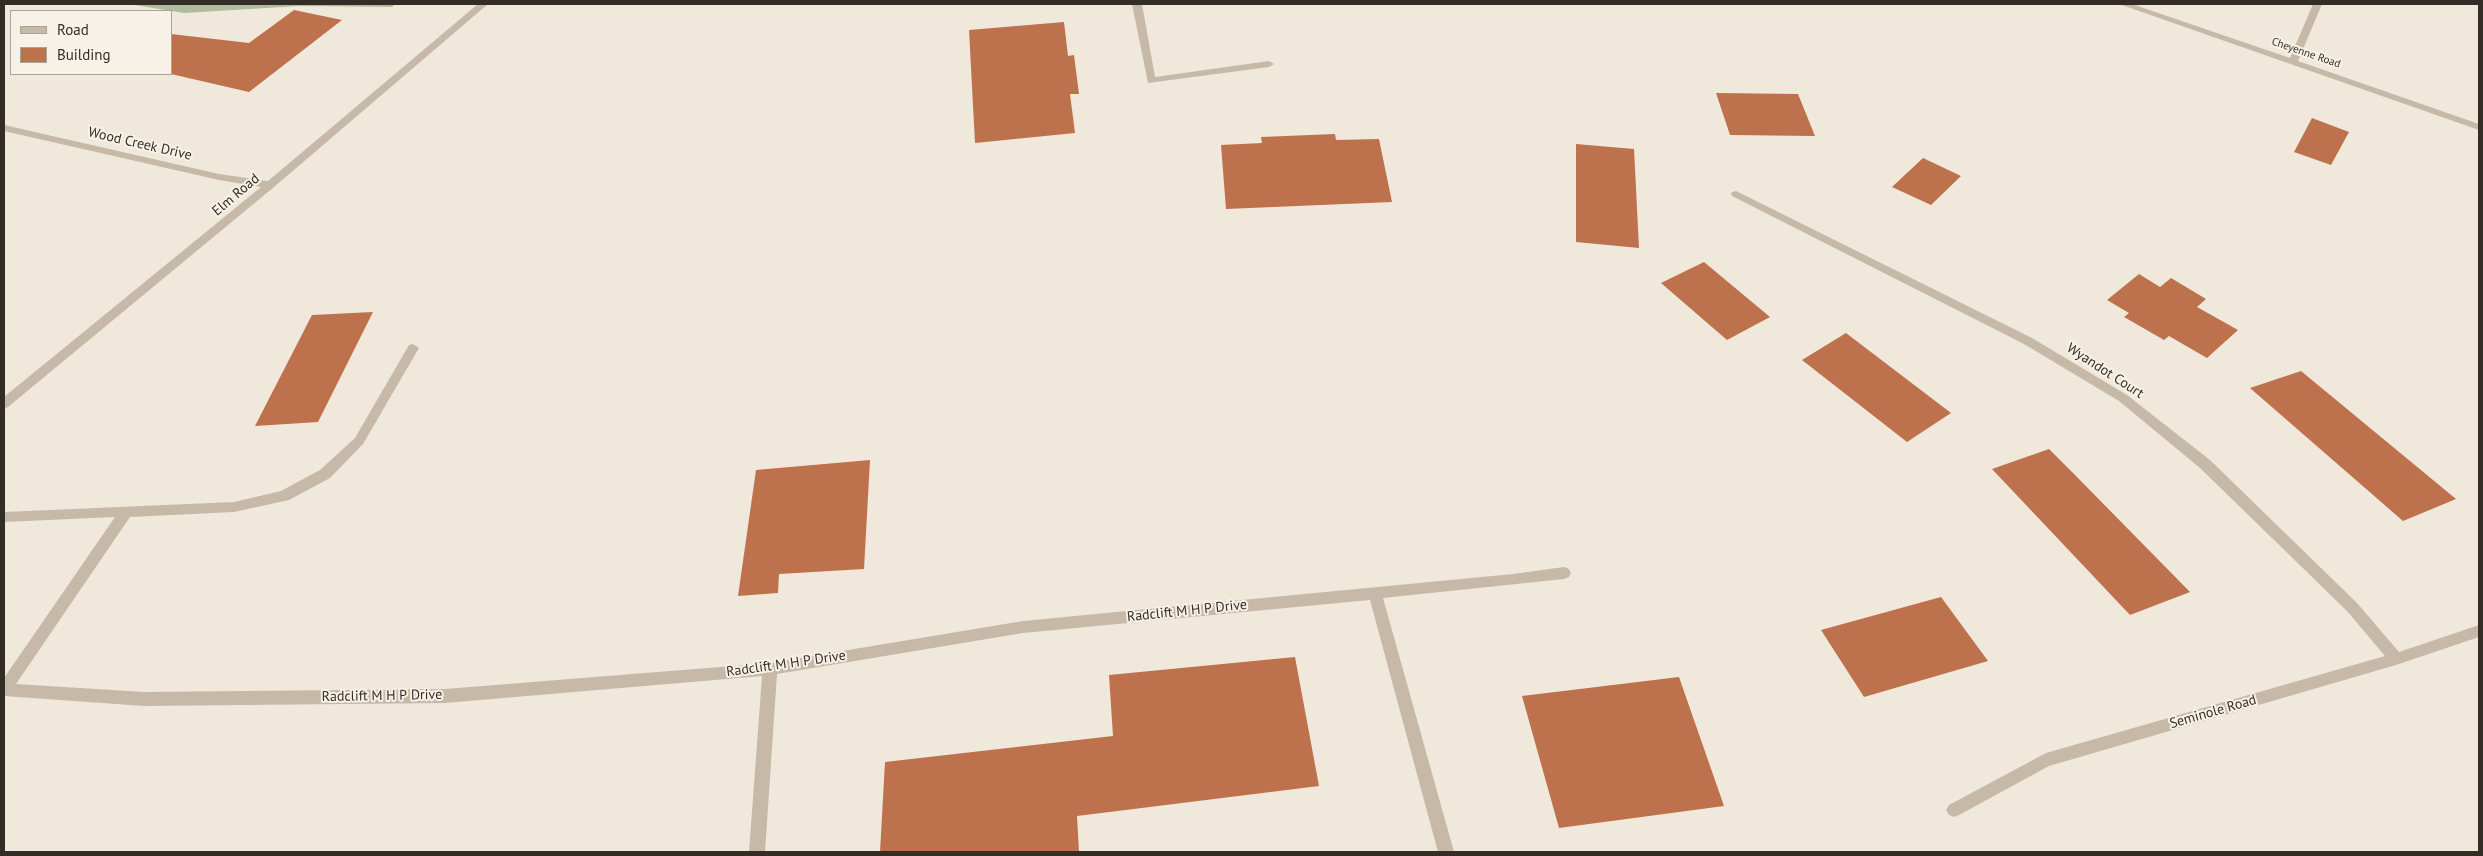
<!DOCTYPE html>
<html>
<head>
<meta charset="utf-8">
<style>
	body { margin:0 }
	#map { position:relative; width:2483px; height:856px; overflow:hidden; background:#f0e8db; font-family:"PT Sans",sans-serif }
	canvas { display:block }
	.frame { position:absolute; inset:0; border:5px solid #342d27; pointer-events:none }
	.legend { position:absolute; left:10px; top:10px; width:162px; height:65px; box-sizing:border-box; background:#f8f1e7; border:1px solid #aaa39a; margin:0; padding:6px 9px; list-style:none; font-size:15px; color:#342d27 }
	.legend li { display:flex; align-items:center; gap:10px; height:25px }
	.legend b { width:25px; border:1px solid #aaa39a }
</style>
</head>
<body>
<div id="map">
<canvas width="2483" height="856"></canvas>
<div class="frame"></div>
<ul class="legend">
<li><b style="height:6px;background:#c7b9a8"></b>Road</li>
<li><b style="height:14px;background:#bd714c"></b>Building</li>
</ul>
</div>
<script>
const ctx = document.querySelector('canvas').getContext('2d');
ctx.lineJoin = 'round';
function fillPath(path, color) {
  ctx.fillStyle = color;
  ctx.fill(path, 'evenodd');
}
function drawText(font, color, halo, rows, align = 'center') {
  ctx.font = font + ' "PT Sans",sans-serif';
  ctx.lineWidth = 4;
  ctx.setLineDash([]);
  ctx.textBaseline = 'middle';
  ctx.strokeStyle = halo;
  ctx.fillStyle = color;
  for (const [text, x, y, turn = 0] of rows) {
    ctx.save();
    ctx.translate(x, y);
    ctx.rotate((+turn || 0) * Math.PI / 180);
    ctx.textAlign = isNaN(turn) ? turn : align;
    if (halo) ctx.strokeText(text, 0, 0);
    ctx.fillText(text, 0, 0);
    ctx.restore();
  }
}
fillPath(new Path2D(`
	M128,4H395L392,7L299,6L184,13Z`), '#afbd9c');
fillPath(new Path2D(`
	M294,10L342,20L249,92L171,74V34L249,43Z
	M1064,22L1068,56L1074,55L1079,94H1070L1075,133L975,143L969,30Z
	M1716,93L1798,94L1815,136L1730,135Z
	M2312,118L2349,132L2331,165L2294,152Z
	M1335,134L1336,140L1379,139L1392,202L1226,209L1221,145L1262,143L1261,137Z
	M1576,144L1634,149L1639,248L1576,242Z
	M1923,158L1961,176L1931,205L1892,187Z
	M1704,262L1770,317L1727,340L1661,283Z
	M2139,274L2160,287L2171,278L2206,299L2197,307L2238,330L2207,358L2169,336L2164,340L2124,317L2129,313L2107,300Z
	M373,312L318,422L255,426L312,315Z
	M1846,333L1951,413L1907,442L1802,360Z
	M2301,371L2456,499L2403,521L2250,388Z
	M2049,449L2074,474L2190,592L2130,615L1992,469Z
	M870,460L864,569L779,574L778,593L738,596L756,470Z
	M1941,597L1988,661L1864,697L1821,630Z
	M1295,657L1319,786L1077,816L1079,852H880L885,762L1113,736L1109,675Z
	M1679,677L1724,806L1559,828L1522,696Z`), '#bd714c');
fillPath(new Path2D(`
	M478,4H488L274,187L8,407L4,409V397L261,187L219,180L4,131V125L219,174L268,181Z
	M1132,4H1142L1155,77L1269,61L1274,64L1269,67L1148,83Z
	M2119,4H2132L2290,58L2313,4H2322L2298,61L2479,124V130Z
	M1736,191L2032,338L2127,395L2210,460L2357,603L2399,652L2479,625V637L2396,665L2049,766L1959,815L1954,817L1949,815L1946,810L1949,805L2046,753L2385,656L2347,611L2200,468L2119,401L2024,344L1732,196L1731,194L1732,192Z
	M413,344L419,348L363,444L330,478L289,500L234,512L130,517L16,684L144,692L445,689L770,663L1023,621L1513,574L1564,567L1569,569L1571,573L1569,577L1564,579L1383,598L1454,852H1438L1370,600L1023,633L777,674L765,852H749L762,676L445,703L144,706L4,696V678L115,517L4,522V512L234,502L281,491L320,470L355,438L409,345Z`), '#c7b9a8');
drawText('11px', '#342d27', '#f8f1e7', [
	["Cheyenne Road",2306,53,19]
]);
drawText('14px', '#342d27', '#f8f1e7', [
	["Wood Creek Drive",140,144,13],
	["Elm Road",236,195,-40],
	["Wyandot Court",2105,371,33],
	["Radclift M H P Drive",1187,611,-6],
	["Radclift M H P Drive",786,664,-8],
	["Radclift M H P Drive",382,696,-1],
	["Seminole Road",2213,712,-16]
]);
</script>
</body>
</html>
